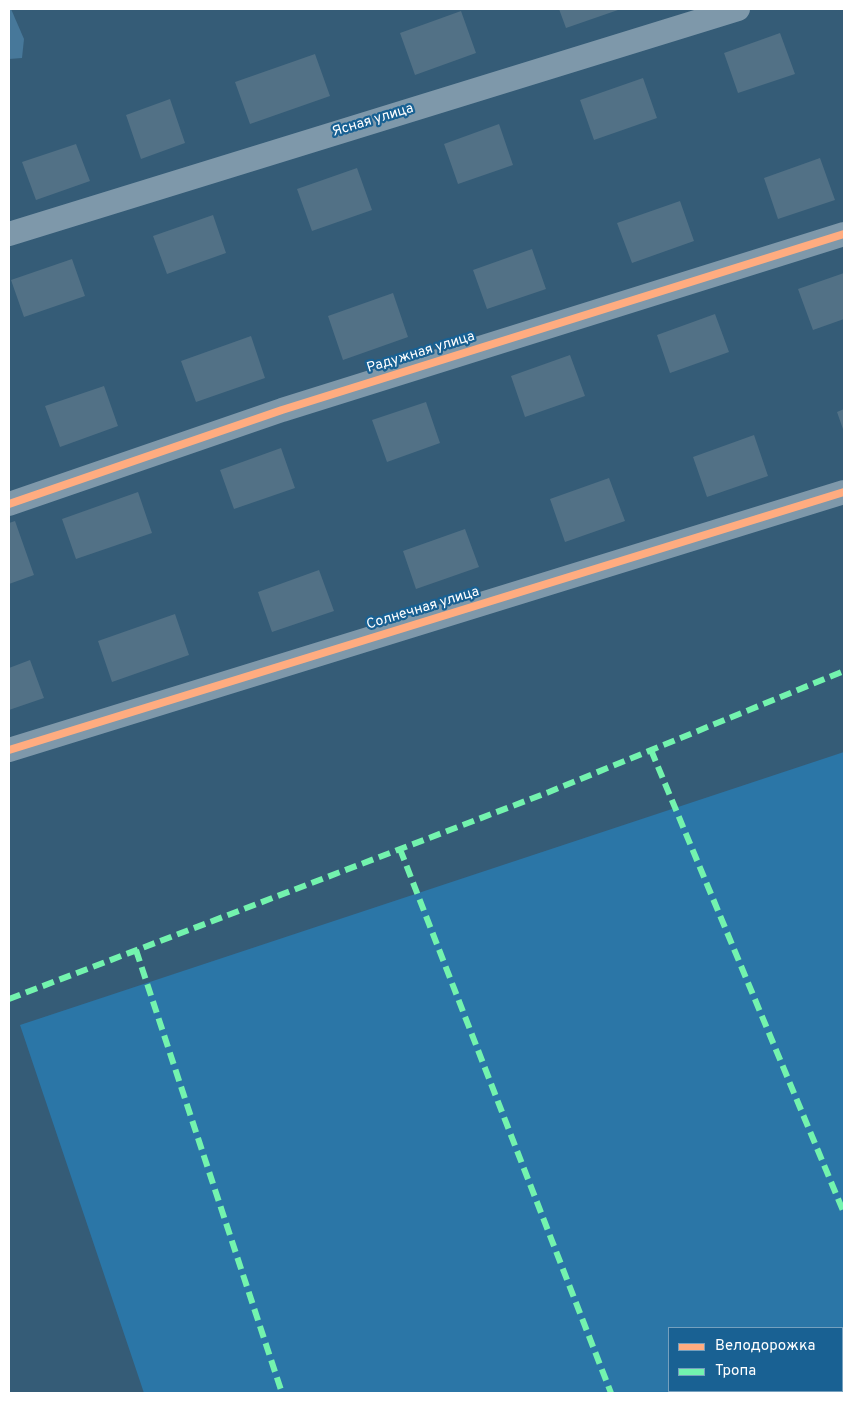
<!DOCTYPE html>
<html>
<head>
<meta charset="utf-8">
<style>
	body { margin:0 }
	#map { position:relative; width:853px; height:1402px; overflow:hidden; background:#355c77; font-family:Overpass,sans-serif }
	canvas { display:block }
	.frame { position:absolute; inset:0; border:10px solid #fff; pointer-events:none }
	.legend { position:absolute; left:668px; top:1327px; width:175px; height:65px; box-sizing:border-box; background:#196193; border:1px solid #75a0be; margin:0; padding:6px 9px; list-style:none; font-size:15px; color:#fff }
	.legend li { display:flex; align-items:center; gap:10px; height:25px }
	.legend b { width:25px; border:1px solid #75a0be }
</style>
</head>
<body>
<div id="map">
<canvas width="853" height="1402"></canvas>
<div class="frame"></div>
<ul class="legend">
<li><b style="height:6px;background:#ffac80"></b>Велодорожка</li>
<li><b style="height:6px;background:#73f3ae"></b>Тропа</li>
</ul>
</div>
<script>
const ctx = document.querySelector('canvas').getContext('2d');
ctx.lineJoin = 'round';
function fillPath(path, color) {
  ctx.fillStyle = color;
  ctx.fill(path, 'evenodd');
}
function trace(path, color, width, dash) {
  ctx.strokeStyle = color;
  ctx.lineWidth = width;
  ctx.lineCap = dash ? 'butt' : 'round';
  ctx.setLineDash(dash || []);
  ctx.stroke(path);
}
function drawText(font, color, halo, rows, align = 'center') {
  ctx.font = font + ' Overpass,sans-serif';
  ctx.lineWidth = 4.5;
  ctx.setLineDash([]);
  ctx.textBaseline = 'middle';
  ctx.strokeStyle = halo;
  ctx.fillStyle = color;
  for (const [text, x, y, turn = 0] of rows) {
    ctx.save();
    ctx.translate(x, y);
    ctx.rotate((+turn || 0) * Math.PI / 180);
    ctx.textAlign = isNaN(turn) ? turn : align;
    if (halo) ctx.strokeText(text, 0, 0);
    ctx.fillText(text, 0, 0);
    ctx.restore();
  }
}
fillPath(new Path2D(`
	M844,752V1393H144L20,1025ZM669,1328H842V1391H669Z`), '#2b76a7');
fillPath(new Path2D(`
	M9,9H11L24,39L22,58L9,59Z`), '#47789a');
fillPath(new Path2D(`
	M559,9H617L618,10L566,28Z
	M461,11L476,53L415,75L400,33Z
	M780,33L795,74L738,93L724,53Z
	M315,54L330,96L250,124L235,82Z
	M643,78L657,118L594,140L580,100Z
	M170,99L185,143L141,159L126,115Z
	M499,124L513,165L458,184L444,144Z
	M76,144L90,181L36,200L22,162Z
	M820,158L835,200L778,219L764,178Z
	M357,168L372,210L312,231L297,189Z
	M680,201L694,241L632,263L617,223Z
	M213,215L226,253L167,274L153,236Z
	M532,249L546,289L487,309L473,270Z
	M72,259L85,296L24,317L11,280Z
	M844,273V319L813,330L798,289Z
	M393,293L408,337L343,360L328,316Z
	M715,314L729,352L670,373L657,335Z
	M251,336L265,378L196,402L181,361Z
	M570,355L585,396L525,417L511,376Z
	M104,386L118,426L60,447L45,406Z
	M426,402L440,443L387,462L372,420Z
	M844,409V432L837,412Z
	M754,435L768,476L707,497L693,457Z
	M281,448L295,488L234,509L220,470Z
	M609,478L625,521L565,542L550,499Z
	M138,492L152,533L76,559L62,519Z
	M15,521L34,575L9,584V523Z
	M465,529L479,567L416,589L403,551Z
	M319,570L334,611L272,632L258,592Z
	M175,614L189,655L112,682L98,641Z
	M30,660L44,698L9,710V668Z`), '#527186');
trace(new Path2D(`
	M9,234L738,9
	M9,504L282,410L844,234
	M9,750L844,492`), '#7e98aa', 24);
trace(new Path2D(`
	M651,750L844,1213
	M400,849L611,1393
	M136,950L282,1393
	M9,999L549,792L844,671
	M842,1342L844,1341
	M686,1393L694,1391`), '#73f3ae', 6, [12, 6]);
trace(new Path2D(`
	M9,504L282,410L844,234
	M9,750L844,492`), '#ffac80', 8);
drawText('14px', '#fff', '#196193', [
	["Ясная улица",373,121,-17],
	["Радужная улица",421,353,-17],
	["Солнечная улица",423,609,-17]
]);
</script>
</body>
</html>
